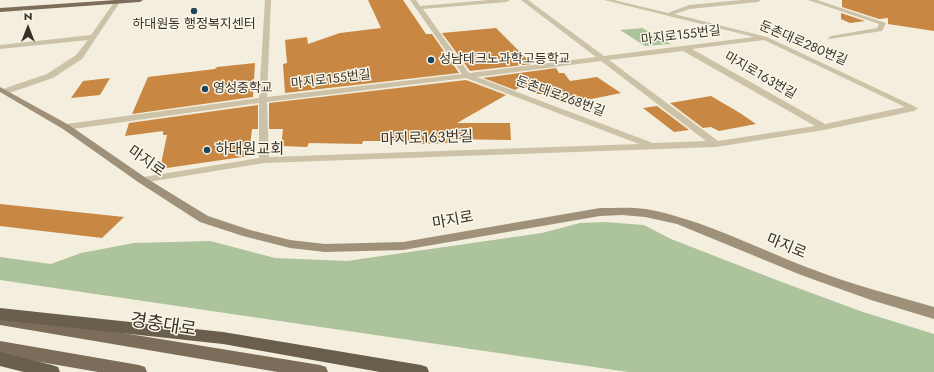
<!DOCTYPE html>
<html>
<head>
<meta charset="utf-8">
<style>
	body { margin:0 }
	#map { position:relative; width:934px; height:372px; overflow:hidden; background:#f3eedd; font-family:Jost,sans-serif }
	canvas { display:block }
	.north { position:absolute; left:8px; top:8px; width:40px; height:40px; -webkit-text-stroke:3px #faf7e9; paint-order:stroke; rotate:0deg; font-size:11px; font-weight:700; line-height:16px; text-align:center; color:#383128 }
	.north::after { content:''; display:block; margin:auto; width:14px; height:18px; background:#383128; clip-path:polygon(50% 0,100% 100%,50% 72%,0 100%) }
</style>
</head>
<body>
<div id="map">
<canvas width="934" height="372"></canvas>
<div class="north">N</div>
</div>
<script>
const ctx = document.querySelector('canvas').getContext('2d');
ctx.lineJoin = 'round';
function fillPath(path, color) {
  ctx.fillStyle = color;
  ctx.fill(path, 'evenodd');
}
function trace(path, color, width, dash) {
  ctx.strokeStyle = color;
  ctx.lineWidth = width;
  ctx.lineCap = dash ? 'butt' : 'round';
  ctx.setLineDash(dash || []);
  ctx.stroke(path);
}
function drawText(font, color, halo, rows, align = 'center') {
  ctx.font = font + ' Jost,"Noto Sans KR",sans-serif';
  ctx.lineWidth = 3;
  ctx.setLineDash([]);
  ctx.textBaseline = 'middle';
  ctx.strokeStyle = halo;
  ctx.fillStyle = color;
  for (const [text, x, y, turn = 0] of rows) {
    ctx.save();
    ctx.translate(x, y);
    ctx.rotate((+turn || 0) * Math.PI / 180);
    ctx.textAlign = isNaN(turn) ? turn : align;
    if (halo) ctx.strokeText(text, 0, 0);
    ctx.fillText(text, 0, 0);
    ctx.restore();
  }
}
fillPath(new Path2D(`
	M642,28L671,44L645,46L620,30Z
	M604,222L644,225L671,239L779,281L863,312L934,334V372H628L0,280V257L51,264L81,253L134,243L210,241L275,258L347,261L542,233L580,223Z`), '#acc39c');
fillPath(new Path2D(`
	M368,0H403L426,34H432L459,73L285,93L283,64L287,63L285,40L307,37L308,44L340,33L381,28Z
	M842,0H934V31L888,24V18L879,19L842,7Z
	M841,13L865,21L850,23L841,19Z
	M496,28L532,64L470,71L442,33Z
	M255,63L253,97L132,114L148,77L215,69L217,67Z
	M556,68L559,73H564L570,81L597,77L621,93L572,103H562L546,94H537L528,88L522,86L515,90L483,78Z
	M110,78L100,95L71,98L83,81Z
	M466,80L506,95L457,123H510L511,140L450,139V143L417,144V141H363L362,144L309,143L307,147L281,146L283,129H269V103Z
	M711,96L740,113L756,124L719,131L711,127L703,128L670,103Z
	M258,105V129H252L249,156L160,169L167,135H163V131L125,136L129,123Z
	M657,106L689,130L674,132L643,108Z
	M0,204L124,217L102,238L0,226Z`), '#c98744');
fillPath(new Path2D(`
	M265,0H271L267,97L462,74L410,0H416L420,6L489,0H510L507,2L423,9L469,73L596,57L521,0H528L604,56L754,37L604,0H614L668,13L689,5L741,0H761L758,2L690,9L674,14L767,37L918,108L914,111L824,130L716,147L264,163L142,183L138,182L137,180L138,178L259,158V103L66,130L61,127L66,124L259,98ZM764,40L905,107L825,124L692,49ZM683,51L815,126L718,141L609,60ZM601,61L706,141L653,143L477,77ZM466,78L639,144L269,157L267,102Z
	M808,0H817L886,23L882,31L829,39L828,38L831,36L877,28L879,24Z
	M115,1L120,2L82,59L53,78L9,93H3L2,91L3,89L47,74L76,55L88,40L0,49V45L91,35Z`), '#ccc2a8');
fillPath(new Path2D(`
	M0,87L69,125L146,178L208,216L250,230L290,240L325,244L403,242L600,208C615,208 631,207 646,209C701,219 757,248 809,268C850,284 892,295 934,307V319L871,300L801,275L677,224L645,217L622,215L600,216L403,250L325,252L290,248L243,236L200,222L138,182L63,129L0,92Z`), '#9f9179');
fillPath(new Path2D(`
	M116,0H143L140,2L0,12V8Z
	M0,313L320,365L326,367L328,372H278L0,325Z
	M0,341L139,365L145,367L147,372H98L0,355Z`), '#7b6d59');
fillPath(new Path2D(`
	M0,308L223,332L421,365L427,367L429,372H380L223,344L0,320Z
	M0,352L52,365L58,367L60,372H24L0,366Z`), '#6a5e4c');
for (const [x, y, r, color] of [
	[194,11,4,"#1c475b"],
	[431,60,4,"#1c475b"],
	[205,89,4,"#1c475b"],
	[207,150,4,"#1c475b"]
]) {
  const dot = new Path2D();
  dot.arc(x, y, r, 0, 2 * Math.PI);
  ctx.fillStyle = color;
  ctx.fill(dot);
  trace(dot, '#faf7e9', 1.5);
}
drawText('13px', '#383128', '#faf7e9', [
	["하대원동 행정복지센터",194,25,"center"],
	["성남테크노과학고등학교",439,60],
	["영성중학교",213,89]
], 'left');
drawText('13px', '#383128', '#faf7e9', [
	["마지로155번길",681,36,-7],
	["둔촌대로280번길",803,44,23],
	["마지로163번길",760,76,30],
	["마지로155번길",331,80,-7],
	["둔촌대로268번길",560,97,20]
]);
drawText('15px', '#383128', '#faf7e9', [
	["마지로163번길",427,139,-2],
	["마지로",146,162,35],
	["마지로",453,221,-10],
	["마지로",786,247,22]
]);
drawText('15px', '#383128', '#faf7e9', [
	["하대원교회",215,150]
], 'left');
drawText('18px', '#383128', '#faf7e9', [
	["경충대로",163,326,9]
]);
</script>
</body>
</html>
